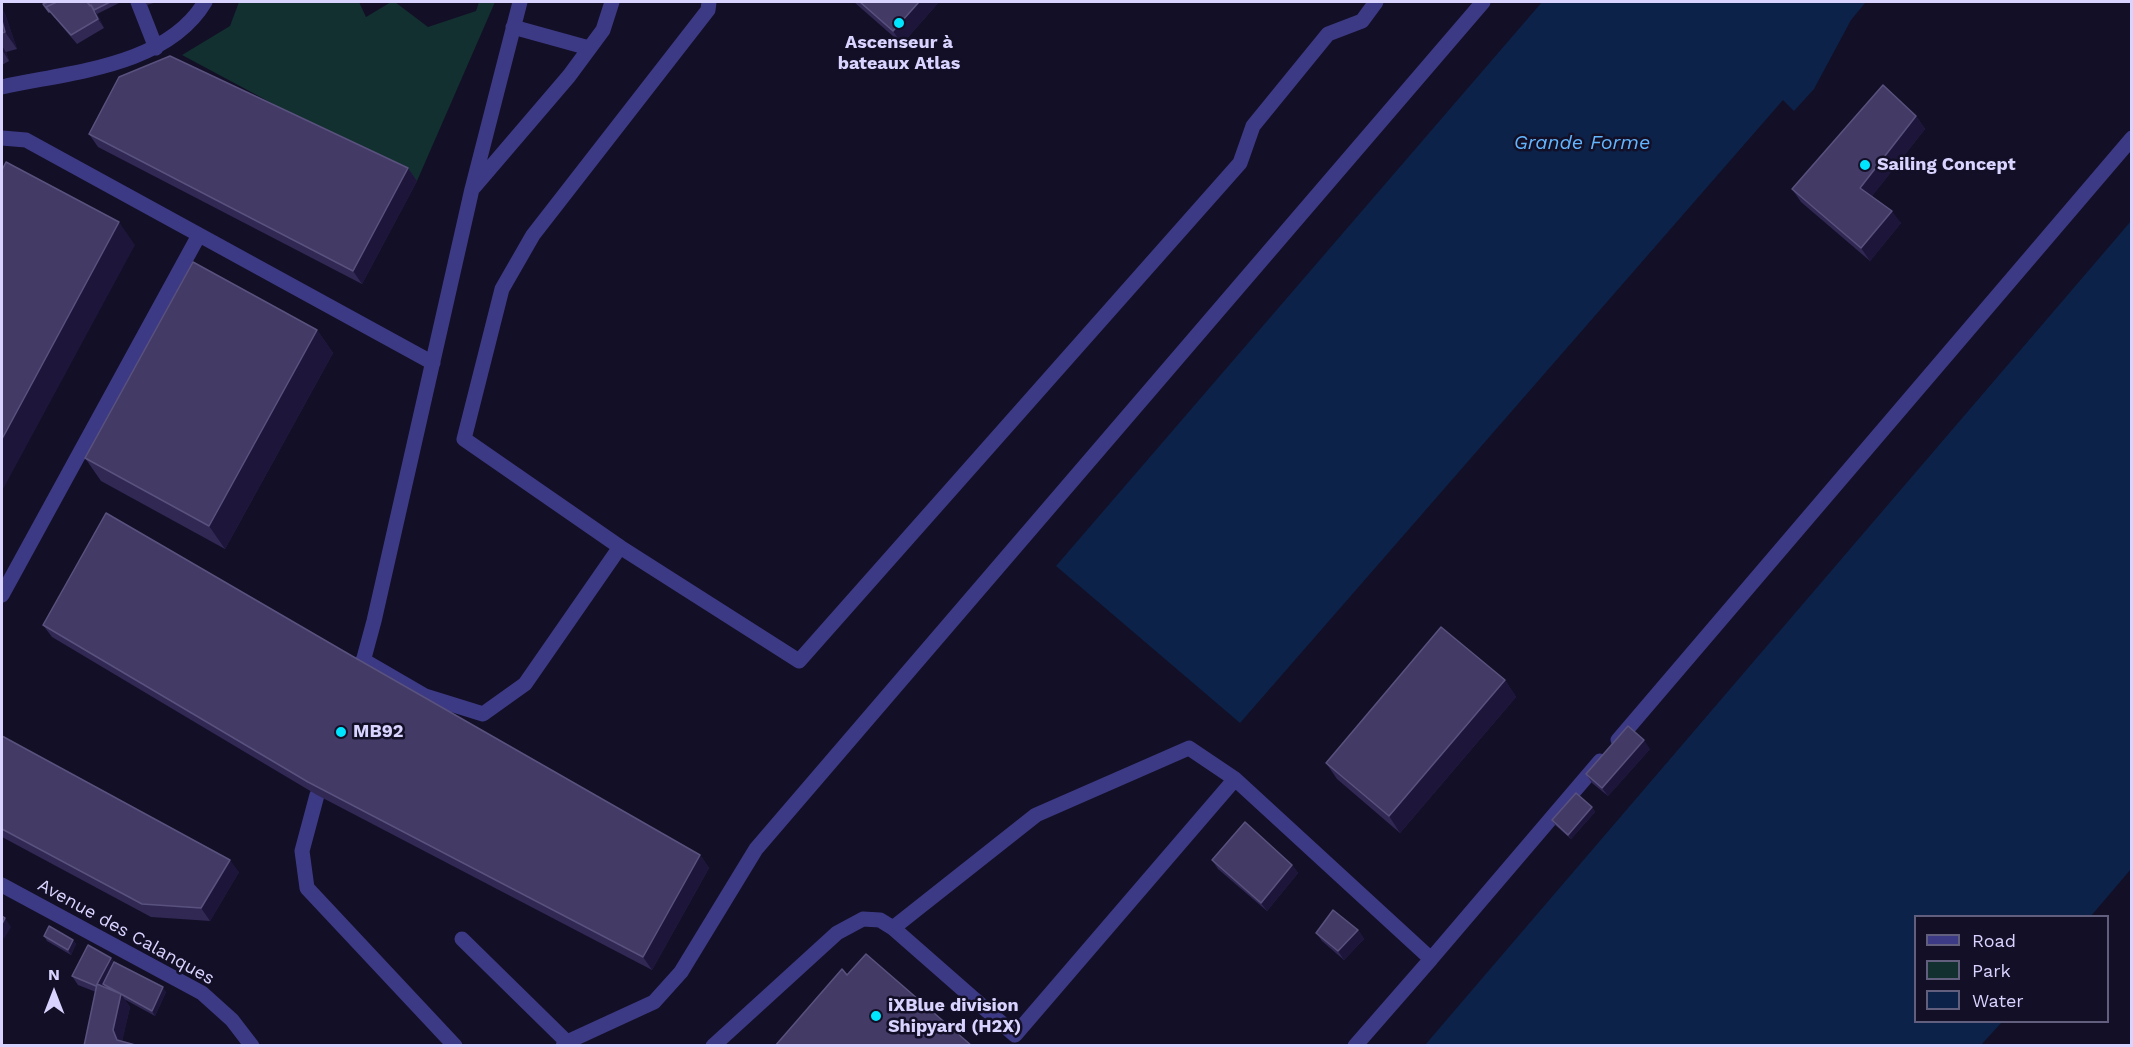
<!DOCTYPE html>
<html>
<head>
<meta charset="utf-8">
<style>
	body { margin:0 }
	#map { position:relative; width:2133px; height:1047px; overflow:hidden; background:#130f26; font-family:"Work Sans",sans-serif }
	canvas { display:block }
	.frame { position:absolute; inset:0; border:3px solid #d9d4ff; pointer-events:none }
	.legend { position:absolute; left:1914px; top:915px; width:195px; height:108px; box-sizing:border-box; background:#130f26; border:2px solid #625e7d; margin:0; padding:8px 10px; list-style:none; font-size:18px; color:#d9d4ff }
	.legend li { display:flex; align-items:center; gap:12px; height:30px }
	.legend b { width:30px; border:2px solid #625e7d }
	.north { position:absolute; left:24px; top:963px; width:60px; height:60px; -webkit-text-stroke:4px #130f26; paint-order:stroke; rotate:0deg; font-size:16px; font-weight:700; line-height:24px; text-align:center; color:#d9d4ff }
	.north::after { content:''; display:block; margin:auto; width:21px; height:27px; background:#d9d4ff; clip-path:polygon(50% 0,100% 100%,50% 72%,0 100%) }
</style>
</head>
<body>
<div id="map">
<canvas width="2133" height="1047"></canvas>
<div class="frame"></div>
<ul class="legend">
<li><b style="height:8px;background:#3d3a85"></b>Road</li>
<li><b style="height:16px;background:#12302f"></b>Park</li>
<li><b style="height:16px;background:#0c2248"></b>Water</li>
</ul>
<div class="north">N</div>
</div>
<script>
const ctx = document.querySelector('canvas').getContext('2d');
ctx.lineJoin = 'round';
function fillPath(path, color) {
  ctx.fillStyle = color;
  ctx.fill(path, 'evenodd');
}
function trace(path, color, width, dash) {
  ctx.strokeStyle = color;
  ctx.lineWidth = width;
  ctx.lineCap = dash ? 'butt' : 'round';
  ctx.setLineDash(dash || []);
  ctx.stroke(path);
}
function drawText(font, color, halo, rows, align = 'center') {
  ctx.font = font + ' "Work Sans",sans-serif';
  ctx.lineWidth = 5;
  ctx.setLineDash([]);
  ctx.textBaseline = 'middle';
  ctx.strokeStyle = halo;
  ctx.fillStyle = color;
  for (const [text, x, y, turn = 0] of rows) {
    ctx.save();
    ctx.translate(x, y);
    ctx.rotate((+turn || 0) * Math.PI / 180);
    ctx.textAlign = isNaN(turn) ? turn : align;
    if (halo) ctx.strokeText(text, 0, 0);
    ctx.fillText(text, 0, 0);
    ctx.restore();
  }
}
fillPath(new Path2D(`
	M239,2H359L366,17L391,2H395L428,27L476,11L479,2H495L417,181L182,55L230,26Z`), '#12302f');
fillPath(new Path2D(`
	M1542,2H1866L1851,20L1814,89L1794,111L1783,100L1240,723L1056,566Z
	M2131,221V869L2091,916H1916V1022H2002L1981,1045H1425Z`), '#0c2248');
trace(new Path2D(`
	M138,2L156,48
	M709,2L708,10L533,235L502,289L464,439L620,547L799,661L1240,163L1253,126L1328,34L1362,21L1376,2
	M513,27L589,48
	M2,87C69,72 166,67 205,2
	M2,138L26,140L433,363
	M474,187L569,76L603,30L612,2
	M2,595L199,235
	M363,660L425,696L483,714L525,684L620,547
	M361,669L374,621L472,189L520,2
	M1618,740L2132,138
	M317,795L302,851L307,888L455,1046
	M2,885L202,993L232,1020L252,1046
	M893,928L1036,815L1189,748L1235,779
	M462,939L567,1042
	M563,1046L567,1042L654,1002L681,972L756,849L1483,2
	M713,1046L837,933L863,919L880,920L893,928L1015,1035L1235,779L1431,959L1600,761
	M1355,1046L1431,959`), '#3d3a85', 15);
fillPath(new Path2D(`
	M48,2H121L97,14L104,28L77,44L43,4Z
	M145,2H157L147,5Z
	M854,2H939L902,44Z
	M2,9L5,14L17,49L6,52L9,61L2,65Z
	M1916,116L1925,129L1872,196L1901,223L1870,261L1801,202L1792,189Z
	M89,134L408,168L417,181L362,284L98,147Z
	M317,330L333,353L225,549L101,481L85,458Z
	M43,625L352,656L700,855L709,868L652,970L317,795L52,637Z
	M1505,680L1516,697L1400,833L1337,779L1326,763Z
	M2,736L239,872L210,921L151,917L2,837Z
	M1650,749L1608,796L1592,783L1586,774Z
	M1592,807L1595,812L1571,839L1555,825L1552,820Z
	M1212,860L1292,865L1298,873L1267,911L1218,869Z
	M1358,930L1364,939L1344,960L1322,941L1316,933Z
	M44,936L73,940L76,944L71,955L47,941Z
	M111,958L114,962L166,992L155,1016L124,999L130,1007L122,1041L84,1046L96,992L78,985L72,976Z`), '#312854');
fillPath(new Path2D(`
	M919,2H939L902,44L893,31Z
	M91,5L97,14L104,28L98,19Z
	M2,9L5,14L17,49L5,32L2,21Z
	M2,46L6,52L9,61L2,50Z
	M1916,116L1925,129L1869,200L1860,188Z
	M408,168L417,181L362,284L353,271Z
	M1892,211L1901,223L1870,261L1861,248Z
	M119,222L135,245L2,491V439Z
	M317,330L333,353L225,549L209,526Z
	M1505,680L1516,697L1400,833L1389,816Z
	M1644,740L1650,749L1608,796L1602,788Z
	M1592,807L1595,812L1571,839L1568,835Z
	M700,855L709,868L652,970L643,957Z
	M230,860L239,872L210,921L201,908Z
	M1292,865L1298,873L1267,911L1261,903Z
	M5,918L11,927L4,939L2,935V924Z
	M1358,930L1364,939L1344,960L1338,951Z
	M73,940L76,944L71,955L68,950Z
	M111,958L117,967L103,984L106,988L102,995L96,986Z
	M163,987L166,992L155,1016L152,1011Z
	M121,994L130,1007L122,1043L117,1040L113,1030Z`), '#1d163a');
const building = new Path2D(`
	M48,2H57L46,7L49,12L43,4Z
	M57,2H87L90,6L91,5L98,19L71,35L46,7Z
	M88,2H110L94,10L91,5L90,6Z
	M860,2H919L893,31Z
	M2,21L5,32L2,33Z
	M170,56L408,168L353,271L89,134L119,77Z
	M1883,85L1916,116L1860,188L1892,211L1861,248L1792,189Z
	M6,162L119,222L2,439V170Z
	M193,262L317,330L209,526L85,458Z
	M106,513L352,656L700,855L643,957L308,782L43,625Z
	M1441,627L1505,680L1389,816L1326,763Z
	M1628,726L1644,740L1602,788L1586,774Z
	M2,736L230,860L201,908L142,904L2,829Z
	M1576,793L1592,807L1568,835L1552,820Z
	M1245,822L1292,865L1261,903L1212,860Z
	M1333,910L1358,930L1338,951L1316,933Z
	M2,916L5,918L2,924Z
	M49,926L73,940L68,950L44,936Z
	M88,945L111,958L96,986L72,976Z
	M866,954L972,1046H775L842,969L847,975Z
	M114,962L163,987L152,1011L103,984Z
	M97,984L121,994L113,1030L117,1040L139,1046H84Z`);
fillPath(building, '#433a66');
trace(building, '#5a527e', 1.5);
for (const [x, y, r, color] of [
	[899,23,6,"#00e5ff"],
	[1865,165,6,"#00e5ff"],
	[341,732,6,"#00e5ff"],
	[876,1016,6,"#00e5ff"]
]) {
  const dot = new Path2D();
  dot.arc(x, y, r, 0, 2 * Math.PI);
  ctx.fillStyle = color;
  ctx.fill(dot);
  trace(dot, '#130f26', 2);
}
drawText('bold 18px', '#d9d4ff', '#130f26', [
	["Ascenseur à",899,43,"center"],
	["bateaux Atlas",899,64,"center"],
	["Sailing Concept",1877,165],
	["MB92",353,732],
	["iXBlue division",888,1006],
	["Shipyard (H2X)",888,1027]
], 'left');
drawText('18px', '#d9d4ff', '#130f26', [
	["Avenue des Calanques",126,932,29]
]);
drawText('italic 20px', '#62b6ff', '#130f26', [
	["Grande Forme",1582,143]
]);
</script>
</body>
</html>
